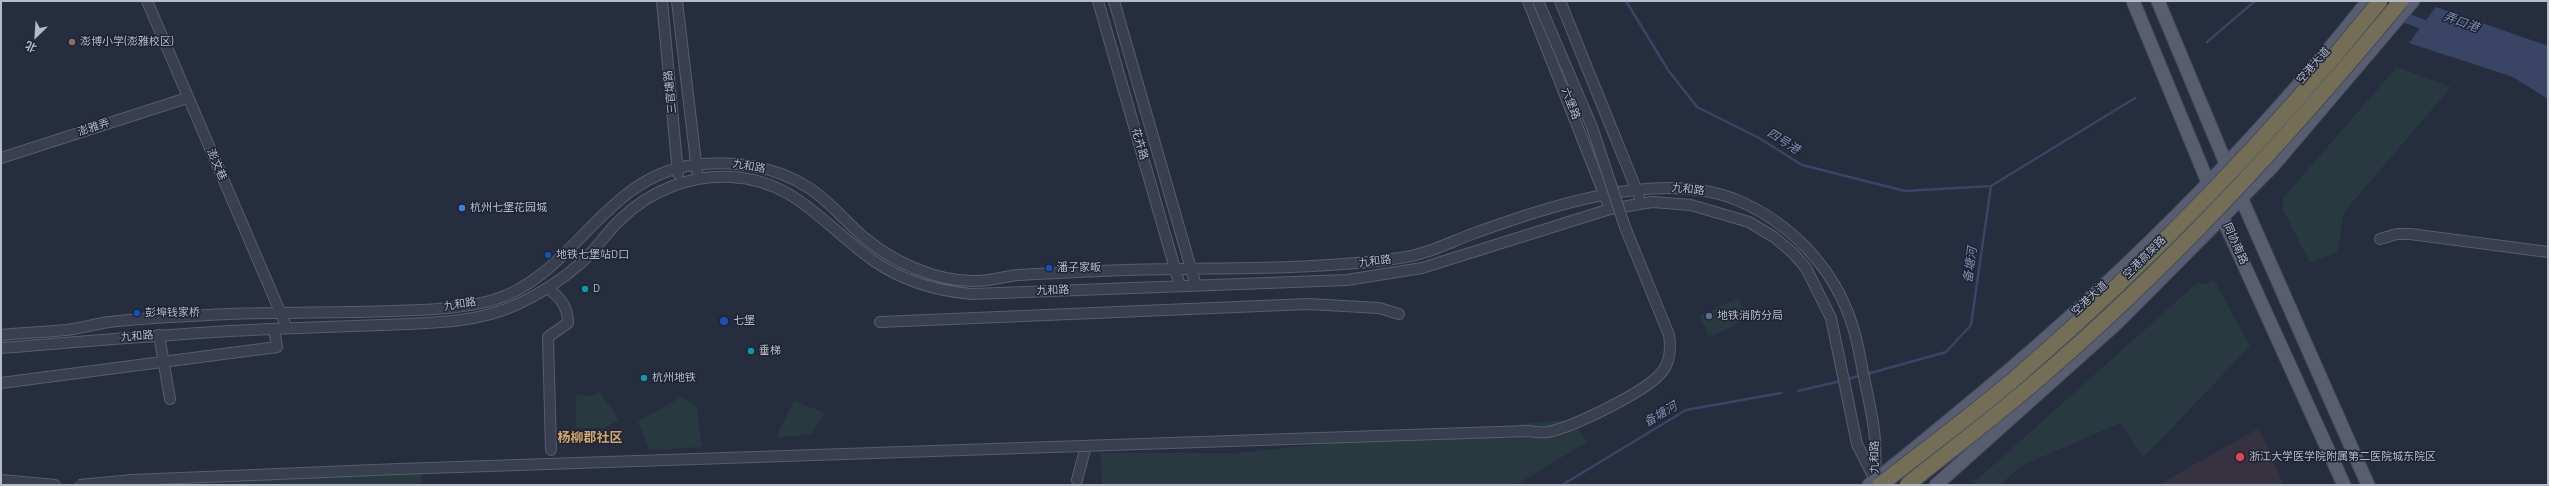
<!DOCTYPE html>
<html>
<head>
<meta charset="utf-8">
<style>
	body { margin:0 }
	#map { position:relative; width:2549px; height:486px; overflow:hidden; background:#262d3f; font-family:"Titillium Web","Noto Sans SC",sans-serif }
	canvas { display:block }
	.frame { position:absolute; inset:0; border:2px solid #b6bbca; pointer-events:none }
	.north { position:absolute; left:16px; top:16px; width:40px; height:40px; -webkit-text-stroke:3px #1f2435; paint-order:stroke; rotate:205deg; font-size:11px; font-weight:700; line-height:16px; text-align:center; color:#b6bbca }
	.north::after { content:''; display:block; margin:auto; width:14px; height:18px; background:#b6bbca; clip-path:polygon(50% 0,100% 100%,50% 72%,0 100%) }
</style>
</head>
<body>
<div id="map">
<canvas width="2549" height="486"></canvas>
<div class="frame"></div>
<div class="north">北</div>
</div>
<script>
const ctx = document.querySelector('canvas').getContext('2d');
ctx.lineJoin = 'round';
function fillPath(path, color) {
  ctx.fillStyle = color;
  ctx.fill(path, 'evenodd');
}
function trace(path, color, width, dash) {
  ctx.strokeStyle = color;
  ctx.lineWidth = width;
  ctx.lineCap = dash ? 'butt' : 'round';
  ctx.setLineDash(dash || []);
  ctx.stroke(path);
}
function drawText(font, color, halo, rows, align = 'center') {
  ctx.font = font + ' "Titillium Web","Noto Sans SC",sans-serif';
  ctx.lineWidth = 3;
  ctx.setLineDash([]);
  ctx.textBaseline = 'middle';
  ctx.strokeStyle = halo;
  ctx.fillStyle = color;
  for (const [text, x, y, turn = 0] of rows) {
    ctx.save();
    ctx.translate(x, y);
    ctx.rotate((+turn || 0) * Math.PI / 180);
    ctx.textAlign = isNaN(turn) ? turn : align;
    if (halo) ctx.strokeText(text, 0, 0);
    ctx.fillText(text, 0, 0);
    ctx.restore();
  }
}
fillPath(new Path2D(`
	M2259,428L2284,485H2158Z`), '#363240');
fillPath(new Path2D(`
	M2397,67L2451,87L2344,212L2337,252L2310,263L2283,210V198Z
	M2214,280L2250,346L2143,458L2120,423L2021,466L2000,485H1971L2197,283L2206,284Z
	M1738,298L1748,319L1709,337L1700,316Z
	M600,392L619,420L604,428H576V394L591,397Z
	M681,397L697,406L701,447L650,450L638,422Z
	M794,401L825,413L811,435L776,437Z
	M1572,419L1587,442L1516,485H1102L1101,453H1236Z
	M421,474V485H128Z`), '#283a40');
fillPath(new Path2D(`
	M2436,7L2548,46V99L2513,77L2409,43Z`), '#3a4566');
trace(new Path2D(`
	M1626,1L1668,70L1697,107L1759,138L1802,165L1905,191L1991,186L2135,98
	M2207,42L2255,1
	M1867,374L1946,352L1971,325L1991,186
	M1845,380L1862,375
	M1798,391L1841,381
	M1562,485L1686,410L1781,393`), '#3a4566', 2.5);
trace(new Path2D(`
	M2370,4L2435,29`), '#3a4566', 10);
const minor = new Path2D(`
	M147,1L287,328
	M662,1L678,174
	M677,1L697,171
	M1098,1L1180,286
	M1114,1L1196,286
	M1528,1L1610,209
	M1560,1L1639,196
	M1,158L187,98
	M2380,239L2397,234H2410L2548,252
	M548,289C561,297 568,308 568,323L548,337L551,450
	M880,322L1308,304L1379,308L1399,314
	M1,335C23,333 45,332 66,330C81,328 95,324 109,322C148,317 189,316 229,314C283,312 338,313 392,311C425,310 458,309 490,301C573,279 603,176 694,165C733,160 776,166 809,188C831,202 846,223 866,239C895,263 938,282 976,281C991,281 1005,276 1019,275C1055,273 1092,271 1128,270C1219,267 1309,271 1400,258C1425,255 1448,243 1472,234C1548,207 1658,168 1737,200C1791,223 1834,268 1852,324C1858,341 1860,359 1864,377C1868,398 1874,420 1875,441C1876,456 1875,471 1876,485
	M159,335L170,399
	M1,348C91,341 180,333 270,329C307,328 344,326 381,325C426,323 474,324 516,305C540,294 562,280 582,262C596,249 607,232 621,219C651,190 690,175 731,177C796,180 825,227 874,261C903,281 937,291 972,294L1347,280L1422,268L1610,209L1652,202L1691,205L1749,222L1774,237L1793,253L1806,268L1831,318L1857,444L1874,478
	M1,383L277,347L274,329
	M1,480L55,485
	M1077,480L1086,446`);
const major = new Path2D(`
	M2133,1L2212,192
	M2158,1L2227,166L2368,485
	M2219,210L2344,485
	M1869,485C1898,463 1925,440 1953,417C2105,293 2246,155 2368,1
	M1936,485L2117,323L2272,167L2413,1`);
trace(minor, '#585d6d', 12);
trace(major, '#434859', 15);
trace(minor, '#3a3f4f', 10);
trace(major, '#585e6f', 13);
const minorBridge = new Path2D(`
	M79,485L132,480L399,469L1527,431C1534,432 1542,433 1548,432C1573,427 1646,392 1662,372C1671,361 1671,348 1669,335L1625,227L1592,127L1538,1`);
const highwayBridge = new Path2D(`
	M1880,485C1927,448 1975,413 2020,374C2150,261 2272,135 2380,1
	M1907,485C1947,453 1988,422 2027,389C2164,273 2286,140 2401,1`);
trace(minorBridge, '#585d6d', 12, []);
trace(highwayBridge, '#454a5a', 17, []);
trace(minorBridge, '#3a3f4f', 10);
trace(highwayBridge, '#756e57', 15);
for (const [x, y, r, color] of [
	[72,42,4,"#8d6e63"],
	[462,208,4,"#3f7fe0"],
	[548,255,4,"#1a4fb4"],
	[1049,268,4,"#1a4fb4"],
	[585,289,4,"#0f9aa8"],
	[137,313,4,"#1a4fb4"],
	[1709,316,4,"#5c6f8a"],
	[724,321,5,"#1a4fb4"],
	[751,351,4,"#0f9aa8"],
	[644,378,4,"#0f9aa8"],
	[2240,457,5,"#e0444e"]
]) {
  const dot = new Path2D();
  dot.arc(x, y, r, 0, 2 * Math.PI);
  ctx.fillStyle = color;
  ctx.fill(dot);
  trace(dot, '#1f2435', 1.5);
}
drawText('11px', '#b6bbca', '#1f2435', [
	["澎博小学(澎雅校区)",80,42],
	["杭州七堡花园城",470,208],
	["地铁七堡站D口",556,255],
	["潘子家畈",1057,268],
	["D",593,289],
	["彭埠钱家桥",145,313],
	["地铁消防分局",1717,316],
	["七堡",733,321],
	["垂梯",759,351],
	["杭州地铁",652,378],
	["浙江大学医学院附属第二医院城东院区",2249,457]
], 'left');
drawText('11px', '#b6bbca', '#1f2435', [
	["空港大道",2314,66,-49],
	["三官塘路",671,92,-96],
	["六堡路",1570,104,69],
	["澎雅弄",94,128,-18],
	["花卉路",1139,144,74],
	["澎文巷",216,165,67],
	["九和路",749,167,10],
	["九和路",1688,190,6],
	["同协南路",2235,244,66],
	["空港高架路",2145,258,-45],
	["九和路",1375,262,-7],
	["九和路",1053,291,-2],
	["空港大道",2090,299,-43],
	["九和路",460,305,-9],
	["九和路",137,337,-5],
	["九和路",1875,457,-90]
]);
drawText('italic 12px', '#7e8cb1', '#1f2435', [
	["弄口港",2461,23,20],
	["四号港",1783,142,32],
	["备塘河",1971,265,-82],
	["备塘河",1661,415,-31]
]);
drawText('bold 13px', '#d4a768', '#1f2435', [
	["杨柳郡社区",590,439]
]);
</script>
</body>
</html>
